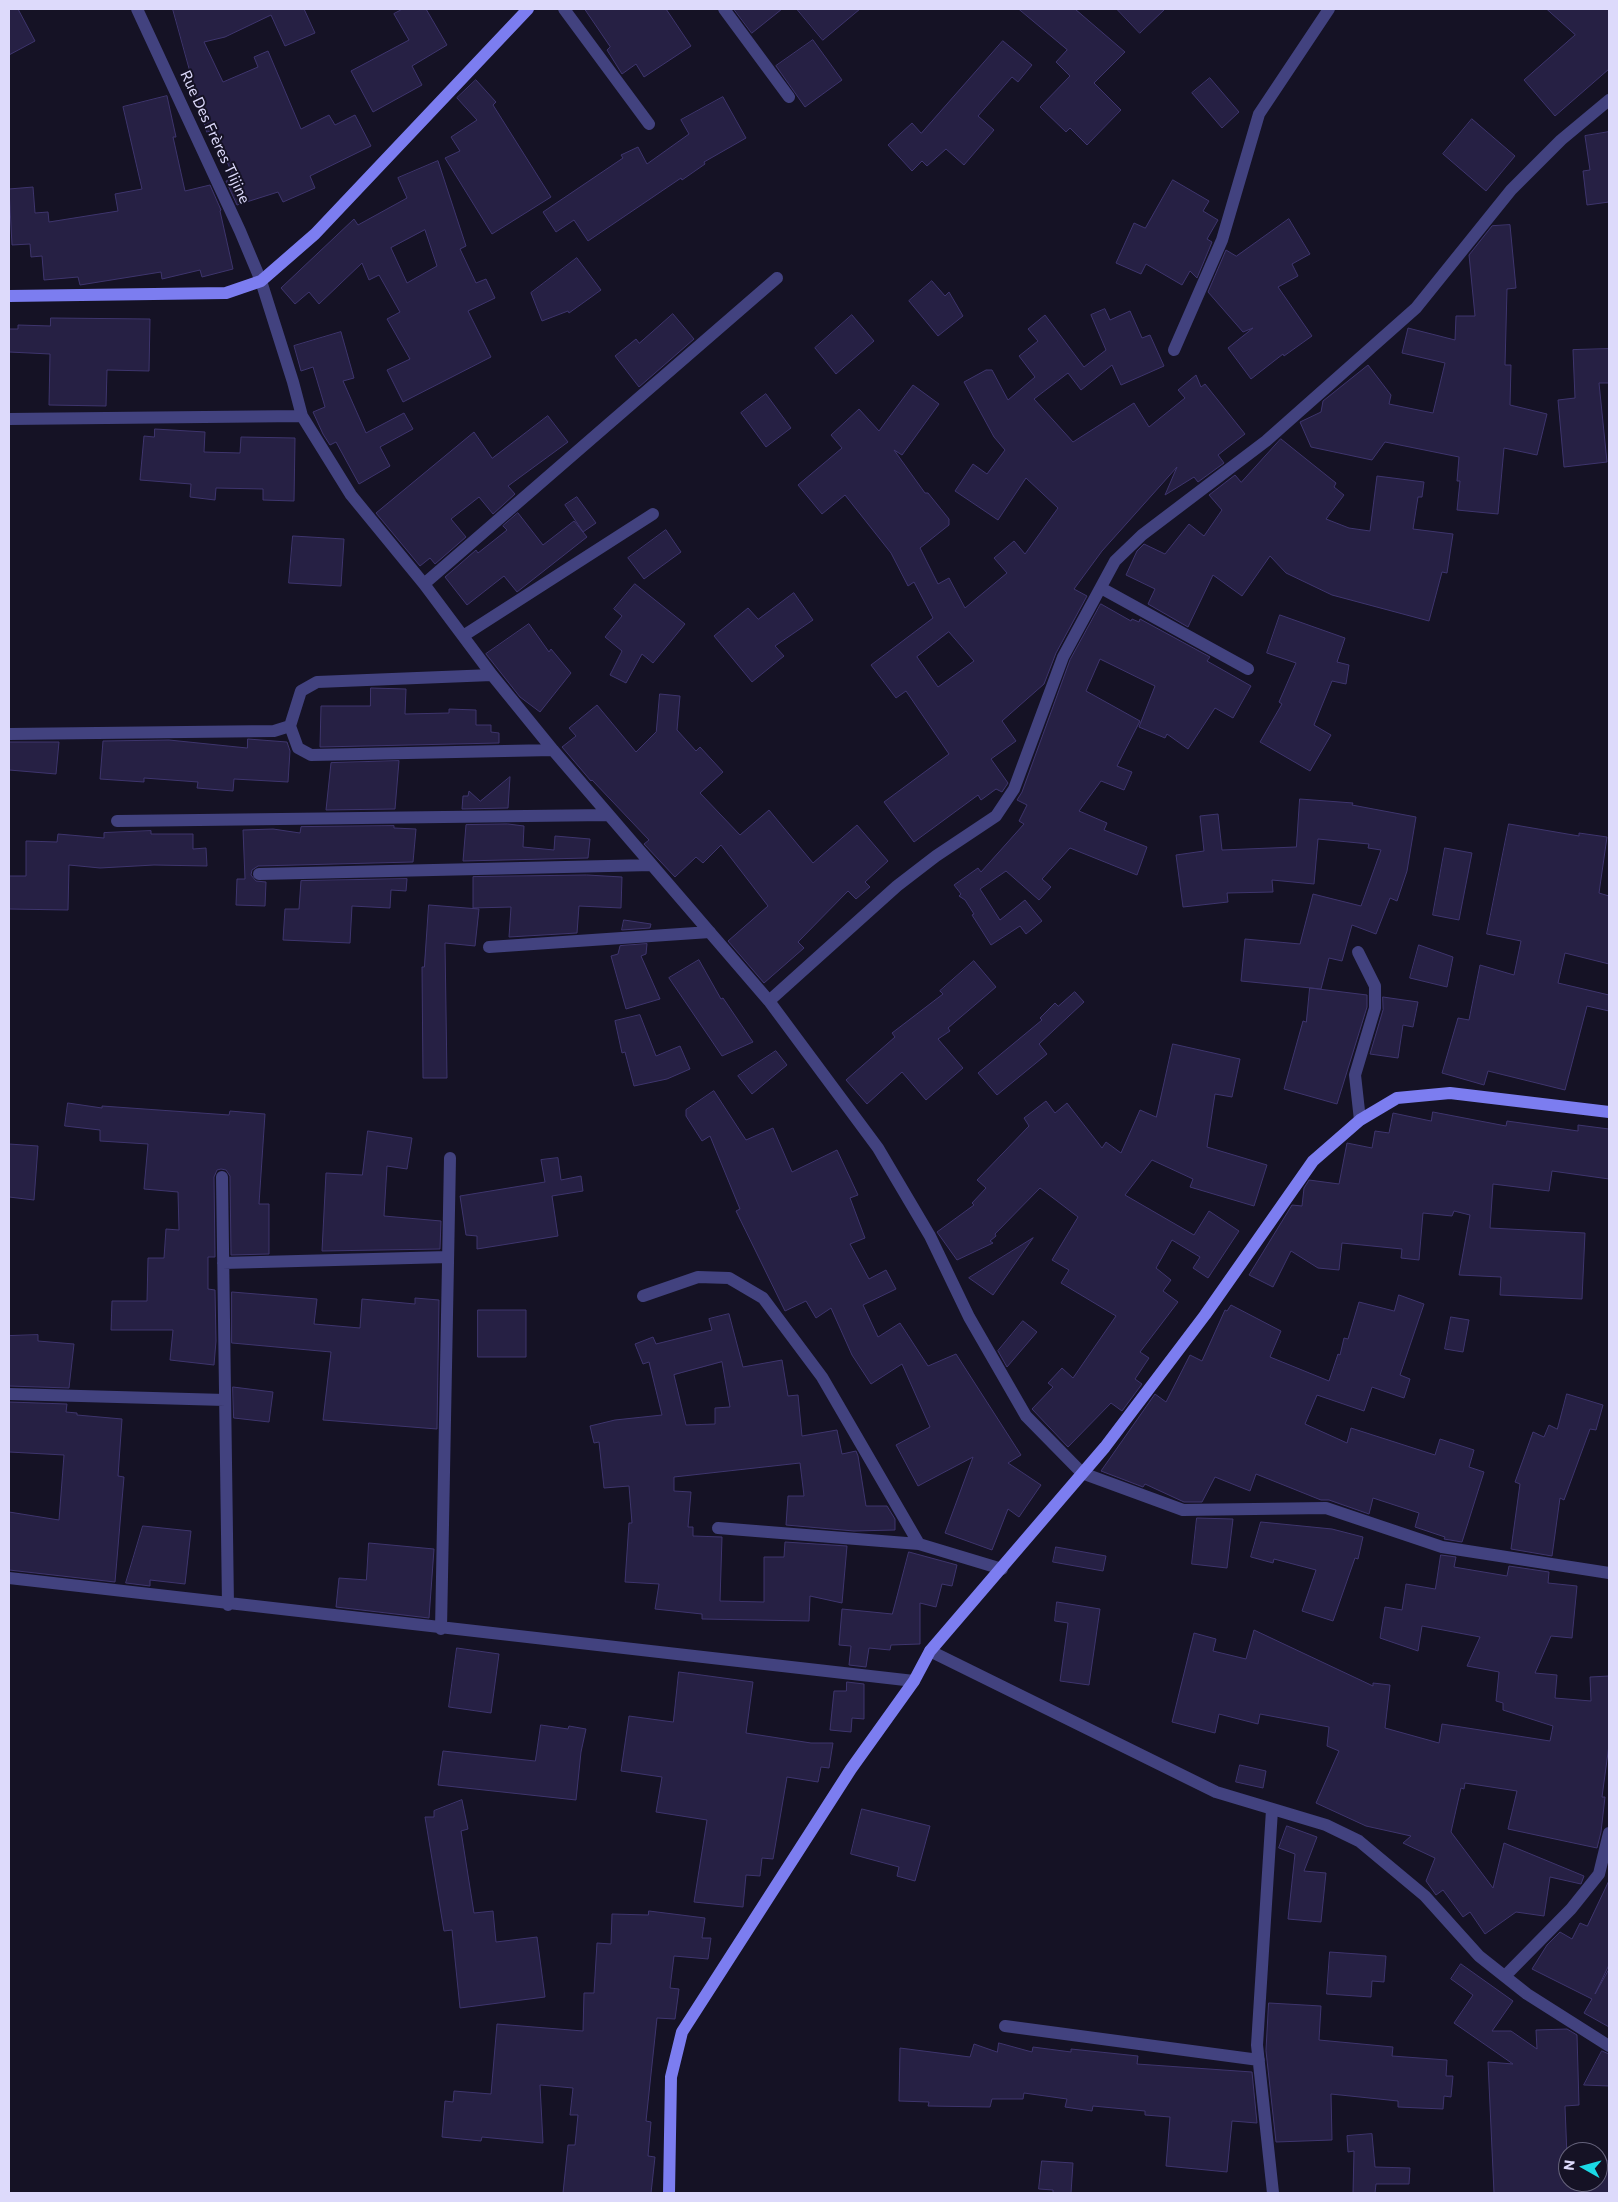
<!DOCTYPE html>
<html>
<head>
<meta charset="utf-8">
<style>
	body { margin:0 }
	#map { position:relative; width:1618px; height:2202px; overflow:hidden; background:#151225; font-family:Commissioner,sans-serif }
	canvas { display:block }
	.frame { position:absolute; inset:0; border:10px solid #dddafb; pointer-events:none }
	.north { position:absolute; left:1558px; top:2142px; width:50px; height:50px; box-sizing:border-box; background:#151225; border:1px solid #65627b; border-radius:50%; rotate:277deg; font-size:14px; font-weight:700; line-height:20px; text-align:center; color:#dddafb }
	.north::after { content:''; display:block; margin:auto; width:18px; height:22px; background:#1bd9e6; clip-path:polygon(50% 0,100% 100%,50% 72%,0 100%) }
</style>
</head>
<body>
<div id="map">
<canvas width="1618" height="2202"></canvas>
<div class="frame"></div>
<div class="north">N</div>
</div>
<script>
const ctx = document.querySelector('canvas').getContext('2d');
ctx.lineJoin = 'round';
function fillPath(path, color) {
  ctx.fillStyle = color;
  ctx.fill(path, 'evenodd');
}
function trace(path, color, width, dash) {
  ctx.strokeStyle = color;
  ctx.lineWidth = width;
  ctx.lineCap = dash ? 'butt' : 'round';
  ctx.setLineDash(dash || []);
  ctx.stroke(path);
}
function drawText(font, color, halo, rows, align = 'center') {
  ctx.font = font + ' Commissioner,sans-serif';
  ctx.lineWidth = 4;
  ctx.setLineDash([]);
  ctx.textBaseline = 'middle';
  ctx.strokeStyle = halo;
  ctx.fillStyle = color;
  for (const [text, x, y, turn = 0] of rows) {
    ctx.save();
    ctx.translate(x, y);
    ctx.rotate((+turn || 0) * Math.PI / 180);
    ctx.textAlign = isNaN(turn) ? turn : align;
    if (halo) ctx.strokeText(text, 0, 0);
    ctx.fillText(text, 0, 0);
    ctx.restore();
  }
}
const building = new Path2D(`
	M9,9H18L35,41L9,55Z
	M173,9H304L315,33L285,46L271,15L225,37L204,42L223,82L258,67L254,57L268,51L301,129L329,115L335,125L355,115L371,146L310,176L315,188L283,202L278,192L237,205L226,181L232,180L230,174L232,173L213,130L207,132Z
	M403,9H426L447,45L412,66L422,85L373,112L351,71L409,40L394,14Z
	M585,9H666L691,46L644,77L636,64L622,74L607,50L610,47Z
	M734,9H782L752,33Z
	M797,9H860L823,40Z
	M1019,9H1075L1125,52L1094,83L1121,110L1087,145L1070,128L1066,132L1040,107L1070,76L1056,62L1067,50Z
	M1117,9H1165L1140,33Z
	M1547,9H1609V69L1555,116L1524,80L1575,35Z
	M813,40L842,80L805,107L776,66Z
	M1003,41L1032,65L1018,82L1012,77L978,116L994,130L964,165L946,149L927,166L922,161L912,171L888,145L912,123L921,133Z
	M1210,78L1239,112L1222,128L1192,93Z
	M476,80L496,102L493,105L551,197L492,234L445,158L460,151L451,137L477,120L457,98Z
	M167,96L176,137H173L185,191L210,185L221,210L220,211L233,269L202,277L200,270L162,279L161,272L80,285L78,277L44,280L42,256L31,257L30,244L12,245L9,189L33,187L35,213L48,212L49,222L118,211L115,194L142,189L123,107Z
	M723,97L746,138L704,162L705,164L682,180L681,178L588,241L574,220L556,232L543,212L623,158L621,155L638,147L647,164L689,134L681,120Z
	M1472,119L1515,156L1486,191L1443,154Z
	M1609,132V202L1587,205L1583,171L1590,170L1585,136Z
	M438,161L466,246L460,249L476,283L486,279L495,298L468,311L491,357L403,402L387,370L410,359L387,319L400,312L379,275L369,280L362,263L319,304L309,292L295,304L281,288L354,219L358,225L407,198L398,178ZM425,230L437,266L407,283L391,248Z
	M1173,180L1209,201L1203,211L1218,220L1207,239L1212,242L1197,278L1190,271L1182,285L1146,264L1141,274L1116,263L1134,223L1145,228Z
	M1289,219L1310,254L1292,264L1298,276L1278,287L1312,336L1284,356L1283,354L1251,379L1228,348L1253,328L1243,332L1208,292L1226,250L1236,256Z
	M1510,225L1516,288L1507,289L1505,365H1511L1510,405L1547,414L1537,455L1504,448L1498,514L1457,510L1460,481H1457L1459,457L1385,442L1372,460L1311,447L1300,422L1321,412L1323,401L1368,365L1391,395L1389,404L1433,413L1445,363L1402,353L1408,328L1455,340L1456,316H1475L1469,255L1492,226Z
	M577,258L601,290L569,313L568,311L542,321L531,293Z
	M932,281L945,296L949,292L963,316L938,336L909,301Z
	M1105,309L1110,320L1130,311L1142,338L1150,335L1164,366L1121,385L1112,365L1081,390L1068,373L1034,399L1073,442L1134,403L1149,427L1185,398L1178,390L1196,375L1201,387L1205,384L1245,434L1218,455L1224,463L1198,482L1194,477L1165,495L1177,467L1102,551L1074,589L1087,596L1056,653L1044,684L1002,721L1016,741L991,759L1008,783L1002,792L996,789L981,800L978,795L914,842L884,802L949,754L906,691L896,698L871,665L933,618L914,582L908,586L891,553L845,495L822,514L798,485L842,448L831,435L859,409L879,431L913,385L939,404L902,455L894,450L925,493H928L949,519V525L920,548L938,584L949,578L965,608L1007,573L994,558L1014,541L1025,554L1058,508L1026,478L998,520L955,491L973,464L987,474L1005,450L994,437L964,382L986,370H992L1008,400L1035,377L1019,356L1038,341L1028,329L1045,315L1084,367L1106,350L1091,315ZM949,632L974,661L938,687L917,657Z
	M673,314L694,339L639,387L615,356L636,339L639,343Z
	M852,315L874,341L836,374L815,348Z
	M51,318L150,319L149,371L107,370L106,406L49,405L50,354L9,352V329H18V325L50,326Z
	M341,332L354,378L343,381L366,433L404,413L413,429L380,447L390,466L359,484L336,442L330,445L323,434L313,412L325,407L313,367L301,371L294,346Z
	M1609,349V383H1599L1607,462L1564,467L1558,400L1575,398L1573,350Z
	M766,394L791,428L766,447L741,413Z
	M548,416L568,442L508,486L515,494L493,514L479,497L451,519L466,537L435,564L430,558L420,566L376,513L474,432L492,458Z
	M155,429L205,432L204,452L240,453L241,437L295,438L294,501L263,500V489L216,488L215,500L190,497L191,484L140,480L144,436L154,437Z
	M1281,439L1336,483L1334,487L1344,495L1326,519L1349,528L1370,531L1377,476L1424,482L1422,497H1418L1413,529L1453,534L1447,573L1442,572L1429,621L1332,595L1286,573L1270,556L1242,596L1213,575L1188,627L1148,604L1155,589L1126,575L1137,551L1144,544L1165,554L1189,524L1204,536L1222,510L1209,495L1235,475L1241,482Z
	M577,497L596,523L583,532L565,505Z
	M518,513L543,545L574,521L587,537L517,592L504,576L467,605L445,577L476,550L478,553L507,530L503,526Z
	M666,530L681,552L644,579L628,558Z
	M293,536L344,539L341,586L289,583Z
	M635,584L685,624L653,663L642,654L626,683L610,675L622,651L605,637L622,616L614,609Z
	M794,593L813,620L775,646L784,656L752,682L714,636L748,608L758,619Z
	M1101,604L1131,621L1132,619L1139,622L1140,619L1210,657L1207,661L1251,686L1233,718L1215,708L1188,749L1167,734L1165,738L1139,727L1155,686L1100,659L1086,691L1140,721L1117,766L1132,772L1124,790L1101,781L1079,811L1107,823L1104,830L1147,847L1137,875L1070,848L1042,879L1051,887L1039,900L1006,871L980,889L1000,920L1025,900L1042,921L1026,934L1020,926L991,945L972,915L974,914L965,900L959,896L961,894L954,885L978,868L981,872L1024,824L1019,821L1027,805L1017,800L1022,792L1070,660Z
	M1280,615L1345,638L1337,662L1349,665L1346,684L1332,681L1314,725L1331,735L1310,771L1260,742L1282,704L1279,702L1296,663L1267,653Z
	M529,624L549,652L551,649L571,673L540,712L520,697L486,654Z
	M371,688L406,689L405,714L449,713V709L476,710V725H491V732L499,733V743L320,747L321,706H370Z
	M660,694L680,696L677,730L696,751L700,747L723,772L700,793L740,835L769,810L813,863L857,825L888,861L865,882L870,887L856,899L848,891L798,942L804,948L764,983L728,941L768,906L721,845L703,863L696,857L675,877L644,844L649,840L592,780L591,781L562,747L576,736L569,728L597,705L636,752L656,732Z
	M248,739L287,742L290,751L288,782L234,779L233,791L197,788L198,782L144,778V782L100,779L103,741L169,740L247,748Z
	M9,742H59L56,774L9,770Z
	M399,761L395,809L326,810L331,763Z
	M510,777L508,808L462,809L463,796H468L469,791L480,801Z
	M1300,799L1353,803L1352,805L1416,817L1407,871L1397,901L1390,898L1376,934L1352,925L1342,961L1329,958L1321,989L1241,981L1245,939L1300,944L1313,894L1361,906L1381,850L1368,848L1369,844L1318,839L1314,884L1272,880L1273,892L1227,893L1228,902L1183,907L1176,855L1204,851L1200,816L1218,814L1222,850L1296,847Z
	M508,824L524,826L523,847L554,850L555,836L590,839L588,858L463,861L466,825Z
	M1509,824L1579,836V833L1607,837L1599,893L1609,896V964L1565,953L1558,983L1609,995V1011L1587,1006L1565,1090L1488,1071L1484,1085L1442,1073L1458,1018L1469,1020L1480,965L1514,975L1521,941L1487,934Z
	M394,826V828L416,829L413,862L258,866L252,870L251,875L256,881L266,882L265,906L236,905L237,879H245L243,830L273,829L300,833L301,827Z
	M151,831V834H193V849L206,848L207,866L154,865L100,868L69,865L68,910L9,909V876H26V841L57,842L58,834L104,838V833Z
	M1445,848L1472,853L1459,920L1433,915Z
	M587,875L622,877L621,908L579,906L577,933L509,937L511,907L473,908V877Z
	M407,879L406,891L391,890L390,908L352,906L350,943L283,940L285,909H299L301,881Z
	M429,905L479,909L475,946L445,943L447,1078H423L422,967H424Z
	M624,920L651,924L650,928L622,930Z
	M647,944L646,954L641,956L660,999L626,1009L611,956L618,954L620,946Z
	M1419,945L1453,957L1447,987L1410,978Z
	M699,960L721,999L723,998L753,1042L722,1056L669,978Z
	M974,961L996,987L948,1028L950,1031L938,1039L963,1068L926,1100L902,1072L867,1104L846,1080L895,1037L892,1033L943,994L940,991Z
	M1310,988L1367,995V1007L1337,1104L1284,1089L1303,1021L1306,1022Z
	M1075,992L1084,1002L1039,1044L1047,1054L997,1095L978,1073L1042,1020L1040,1018L1055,1003L1058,1006Z
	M1383,997L1418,1002L1413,1027L1403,1025L1398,1058L1370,1054L1383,1010Z
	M640,1015L656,1056L680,1046L690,1069L667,1079L634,1086L625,1052L622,1053L615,1021Z
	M1173,1044L1240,1059L1232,1097L1215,1094L1207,1147L1267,1165L1254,1206L1190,1187L1193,1179L1152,1160L1125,1195L1194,1235L1209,1211L1239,1231L1208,1278L1193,1268L1200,1257L1172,1240L1156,1268L1171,1280L1163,1291L1178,1302L1140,1352L1149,1358L1135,1379L1142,1384L1122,1411L1111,1403L1068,1447L1032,1409L1053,1387L1048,1383L1062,1368L1073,1378L1116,1316L1061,1283L1069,1270L1052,1260L1078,1217L1040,1188L995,1234L996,1236L990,1241L993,1243L957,1260L937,1232L974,1205L972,1203L986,1188L977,1180L1029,1126L1024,1118L1046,1101L1055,1113L1067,1103L1102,1148L1106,1142L1121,1153L1140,1110L1156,1117Z
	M776,1051L787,1065L752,1094L738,1076Z
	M714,1091L746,1140L773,1128L792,1172L837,1150L858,1195L850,1198L865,1238L850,1244L869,1279L886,1270L896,1289L863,1305L878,1337L900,1323L928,1366L956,1354L1021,1455L1008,1463L1041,1485L1019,1517L1008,1509L992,1550L945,1533L973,1457L918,1486L896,1445L930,1427L902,1364L871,1384L852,1355L831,1308L816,1318L806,1301L785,1311L736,1211L740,1209L710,1136L702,1141L686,1116V1110Z
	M68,1103L102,1108V1106L229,1115L230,1111L265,1114L259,1204H269V1254L231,1255L230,1176L226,1170L221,1169L217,1170L214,1177L215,1257H208V1289L215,1290L216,1341L214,1365L170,1360L173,1330H111L112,1301H147L148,1258H164L166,1229L179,1230L178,1192L144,1189L148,1144L100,1141V1130L65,1126Z
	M1433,1112L1506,1126L1507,1121L1578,1131V1125L1609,1129V1179L1552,1171L1549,1191L1493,1184L1490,1228L1585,1233L1582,1299L1500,1295L1501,1277L1459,1275L1470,1215L1454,1211L1452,1216L1423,1213L1419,1260L1401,1258L1402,1249L1342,1243L1339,1270L1318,1268L1291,1251L1273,1287L1249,1275L1292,1205L1302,1206L1304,1188L1309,1180L1339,1184L1347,1143L1372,1148L1375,1131L1389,1133L1393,1113L1431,1121Z
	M368,1131L412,1138L407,1169L387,1166L384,1216L441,1221L440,1249L322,1251L326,1173L362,1175Z
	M9,1144L38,1146L34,1200L9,1197Z
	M558,1158L561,1180L581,1176L583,1191L552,1196L558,1236L477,1249V1236L466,1235L460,1196L545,1182L541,1160Z
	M1033,1238L993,1295L969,1278Z
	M232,1292L317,1299L314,1324L360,1328L362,1299L415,1304V1298L439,1300L437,1429L323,1420L331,1352L232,1343Z
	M1399,1295L1424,1304L1400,1375L1410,1379L1404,1398L1372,1387L1364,1411L1317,1395L1305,1424L1347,1443L1351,1428L1435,1455L1440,1439L1474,1450L1469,1467L1484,1472L1462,1542L1444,1539L1445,1537L1415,1527L1419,1513L1373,1498L1369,1514L1329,1500H1321L1256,1474L1250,1491L1215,1477L1202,1502H1184L1145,1484L1143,1487L1101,1471L1155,1394L1166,1402L1190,1355L1202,1361L1225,1310L1227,1311L1231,1305L1281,1331L1270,1357L1329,1381L1338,1354L1340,1355L1344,1338L1348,1339L1359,1302L1394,1311Z
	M478,1310H526V1357H478Z
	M729,1314L743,1367L782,1360L788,1396L798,1395L802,1436L837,1430L842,1454L856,1451L858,1456L866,1506H887L895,1519V1530L854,1531L786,1525L788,1496H804L800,1463L674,1477V1491L691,1492L688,1527H693V1536L722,1537L720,1601L764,1602V1557H784L785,1542L847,1546L842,1603L810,1596L809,1621L702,1619V1614L655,1609L659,1584L625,1582L629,1523H632L629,1486L604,1488L599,1442L594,1443L590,1426L615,1420L662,1415L649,1362L643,1364L635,1344L653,1337L656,1344L712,1330L709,1319ZM722,1362L730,1407L715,1408V1424L686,1425L674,1375Z
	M1451,1317L1469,1320L1463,1352L1445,1349Z
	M1023,1321L1037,1332L1007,1367L998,1351Z
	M38,1335V1341L74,1344L69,1388L9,1386V1336Z
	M233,1387L273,1392L269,1422L234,1418Z
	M1567,1394L1603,1405L1596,1430L1590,1429L1564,1500L1560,1498L1552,1556L1511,1549L1520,1484L1515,1482L1533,1432L1544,1437L1549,1425L1557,1429Z
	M9,1402L67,1404L66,1412L77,1413V1415L122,1419L118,1476L124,1477L115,1582L9,1570V1512L59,1520L64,1455L9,1452Z
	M1197,1518L1233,1519L1227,1568L1192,1564Z
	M1261,1522L1332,1529L1363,1537L1358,1559L1355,1558L1333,1621L1302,1611L1316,1570L1274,1559L1273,1563L1251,1557Z
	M143,1526L191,1531L185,1584L150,1580V1586L126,1583Z
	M369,1543L434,1549L429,1618L336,1607L339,1578L366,1580Z
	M1056,1547L1106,1556L1103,1571L1053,1562Z
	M909,1552L957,1565L952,1586L942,1584L936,1607L920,1603V1644L891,1645L890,1650L869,1648L866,1667L849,1665L851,1646L839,1645L842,1609L892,1614Z
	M1441,1555L1456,1557L1454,1567L1507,1576L1509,1566L1549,1572L1548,1583L1577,1586L1572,1638L1551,1636L1535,1673L1557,1675L1555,1698L1591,1701L1590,1677L1609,1676V1745L1602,1797H1605L1601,1832L1597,1848L1508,1829L1517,1791L1465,1783L1464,1789L1461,1788L1451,1832L1493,1888L1504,1843L1584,1876L1581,1884L1550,1877L1544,1916L1516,1912L1485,1934L1470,1912L1463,1917L1443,1890L1436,1895L1426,1881L1435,1858L1403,1843L1411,1836L1366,1826L1316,1803L1339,1751L1327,1746L1329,1727L1260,1714L1258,1724L1219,1714L1215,1733L1172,1722L1194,1633L1216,1639L1213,1651L1246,1659L1254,1630L1373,1686V1683L1390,1685L1385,1728L1439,1743L1442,1724L1550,1741L1553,1726L1503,1710V1703L1496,1701L1499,1672L1467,1666L1480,1637L1422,1626L1418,1651L1380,1638L1385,1607L1402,1610L1406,1584L1435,1589Z
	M1057,1602L1100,1609L1089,1685L1060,1681L1068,1623L1055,1621Z
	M457,1648L499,1654L491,1713L449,1707Z
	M679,1672L753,1682L746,1733L811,1743H833L829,1768L821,1767L818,1782L787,1777L773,1859L762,1858L760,1876L746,1875L743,1907L694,1902L707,1820L656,1812L662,1777L621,1771L629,1716L673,1722Z
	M847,1682L864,1684V1719L852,1718L851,1732L830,1730L834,1691H846Z
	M541,1725L568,1729L569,1726L586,1729L581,1752L576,1800L438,1785L443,1751L535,1761Z
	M1240,1765L1266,1771L1263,1788L1236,1782Z
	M462,1800L468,1829L461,1831L474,1913L493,1911L496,1942L537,1937L545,1997L460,2008L452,1930L444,1931L425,1817H434V1811Z
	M862,1809L930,1826L915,1881L897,1876L899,1867L851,1854Z
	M1287,1826L1317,1837L1304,1871L1326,1873L1321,1922L1288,1919L1295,1854L1279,1848Z
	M1609,1881V1965L1595,1994L1609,1969V2027L1584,2013L1592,1999L1532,1969L1547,1945L1560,1932L1572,1939L1580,1923L1587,1926Z
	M649,1911L705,1918L702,1938H711L708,1959L674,1956L670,1988L679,1989L675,2019L657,2018L646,2121L651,2122L648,2156L655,2157L651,2193H563L568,2145H575L578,2115H570L573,2088L540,2085L543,2143L482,2137L481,2141L442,2137L445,2101L453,2102L454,2091L491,2094L497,2024L583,2031L584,1993H594L597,1943L611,1944L612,1914L648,1915Z
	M1330,1952L1386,1956L1384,1982L1372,1981L1371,1997L1327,1994Z
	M1461,1964L1513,2001L1492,2031H1511L1537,2049L1536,2030L1567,2029L1577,2035L1579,2105L1565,2106L1568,2182H1598V2160L1609,2161V2193H1494L1488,2062L1513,2064L1454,2023L1473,1995L1451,1979Z
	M1269,2003L1321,2006L1319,2040L1393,2047L1392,2056L1447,2060L1446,2076H1453L1451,2097L1444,2096L1443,2109L1398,2107V2101L1331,2094L1332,2140L1276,2142L1266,2051Z
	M999,2043L1032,2052L1033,2047L1071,2052V2049L1138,2056L1137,2064L1252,2072L1257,2123L1232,2121L1227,2172L1166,2166L1170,2117L1145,2115V2111L1093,2106L1092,2111L1065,2107L1067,2099L1024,2093L1023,2099H992L990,2107L928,2106L929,2102L899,2101L900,2048L970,2057L974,2044L997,2052Z
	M1602,2051L1609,2054V2086L1584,2085Z
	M1372,2134L1375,2167L1410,2168L1409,2184H1376L1375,2193H1353L1354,2151L1348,2152L1347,2136Z
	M1042,2161L1073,2163L1071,2193H1053V2190L1039,2189Z`);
fillPath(building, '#262044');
trace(building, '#3e356d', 1);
trace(new Path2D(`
	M137,9L240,231L261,281L293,382L302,416L351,495L424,584L492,675L553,750L769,1001L878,1148L930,1236L969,1317L1026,1416L1082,1473L1183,1510L1326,1508L1442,1547L1609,1573
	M564,9L649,124
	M724,9L789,97
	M1174,350L1222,240L1259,114L1329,9
	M9,419L302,416
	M424,584L777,278
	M1101,588L1248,669
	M463,636L653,514
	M290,726L298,748L311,755L553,750
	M9,734L274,731L290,726L301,691L317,682L492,675
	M117,821L608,815
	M259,874L652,865
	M489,947L710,932
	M1358,952L1375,986V1008L1355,1075L1360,1120
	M769,1001L897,886L936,856L996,816L1014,789L1063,657L1115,561L1142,535L1266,441L1416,308L1511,190L1561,140L1609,100
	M222,1177L228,1605
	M223,1263L448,1257
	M643,1296L698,1277L729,1278L763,1298L822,1377L919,1544
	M9,1394L225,1400
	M718,1528L919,1544L1002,1569
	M9,1578L914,1681
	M441,1629L450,1158
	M930,1651L1216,1792L1326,1825L1359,1841L1425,1896L1479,1956L1527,1994L1609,2046
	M1272,1810L1257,2045L1273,2193
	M1505,1976L1571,1909L1599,1874L1609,1833
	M1005,2026L1259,2060`), '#42427f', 12);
trace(new Path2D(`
	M9,296L226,293L261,281L315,234L528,9
	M669,2193L671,2077L682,2032L851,1769L914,1681L930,1651L1105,1447L1205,1315L1313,1161L1360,1120L1397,1098L1450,1093L1609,1112`), '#7c7df0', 12);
drawText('15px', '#dddafb', '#151225', [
	["Rue Des Frères Tlijine",215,137,65]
]);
</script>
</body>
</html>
